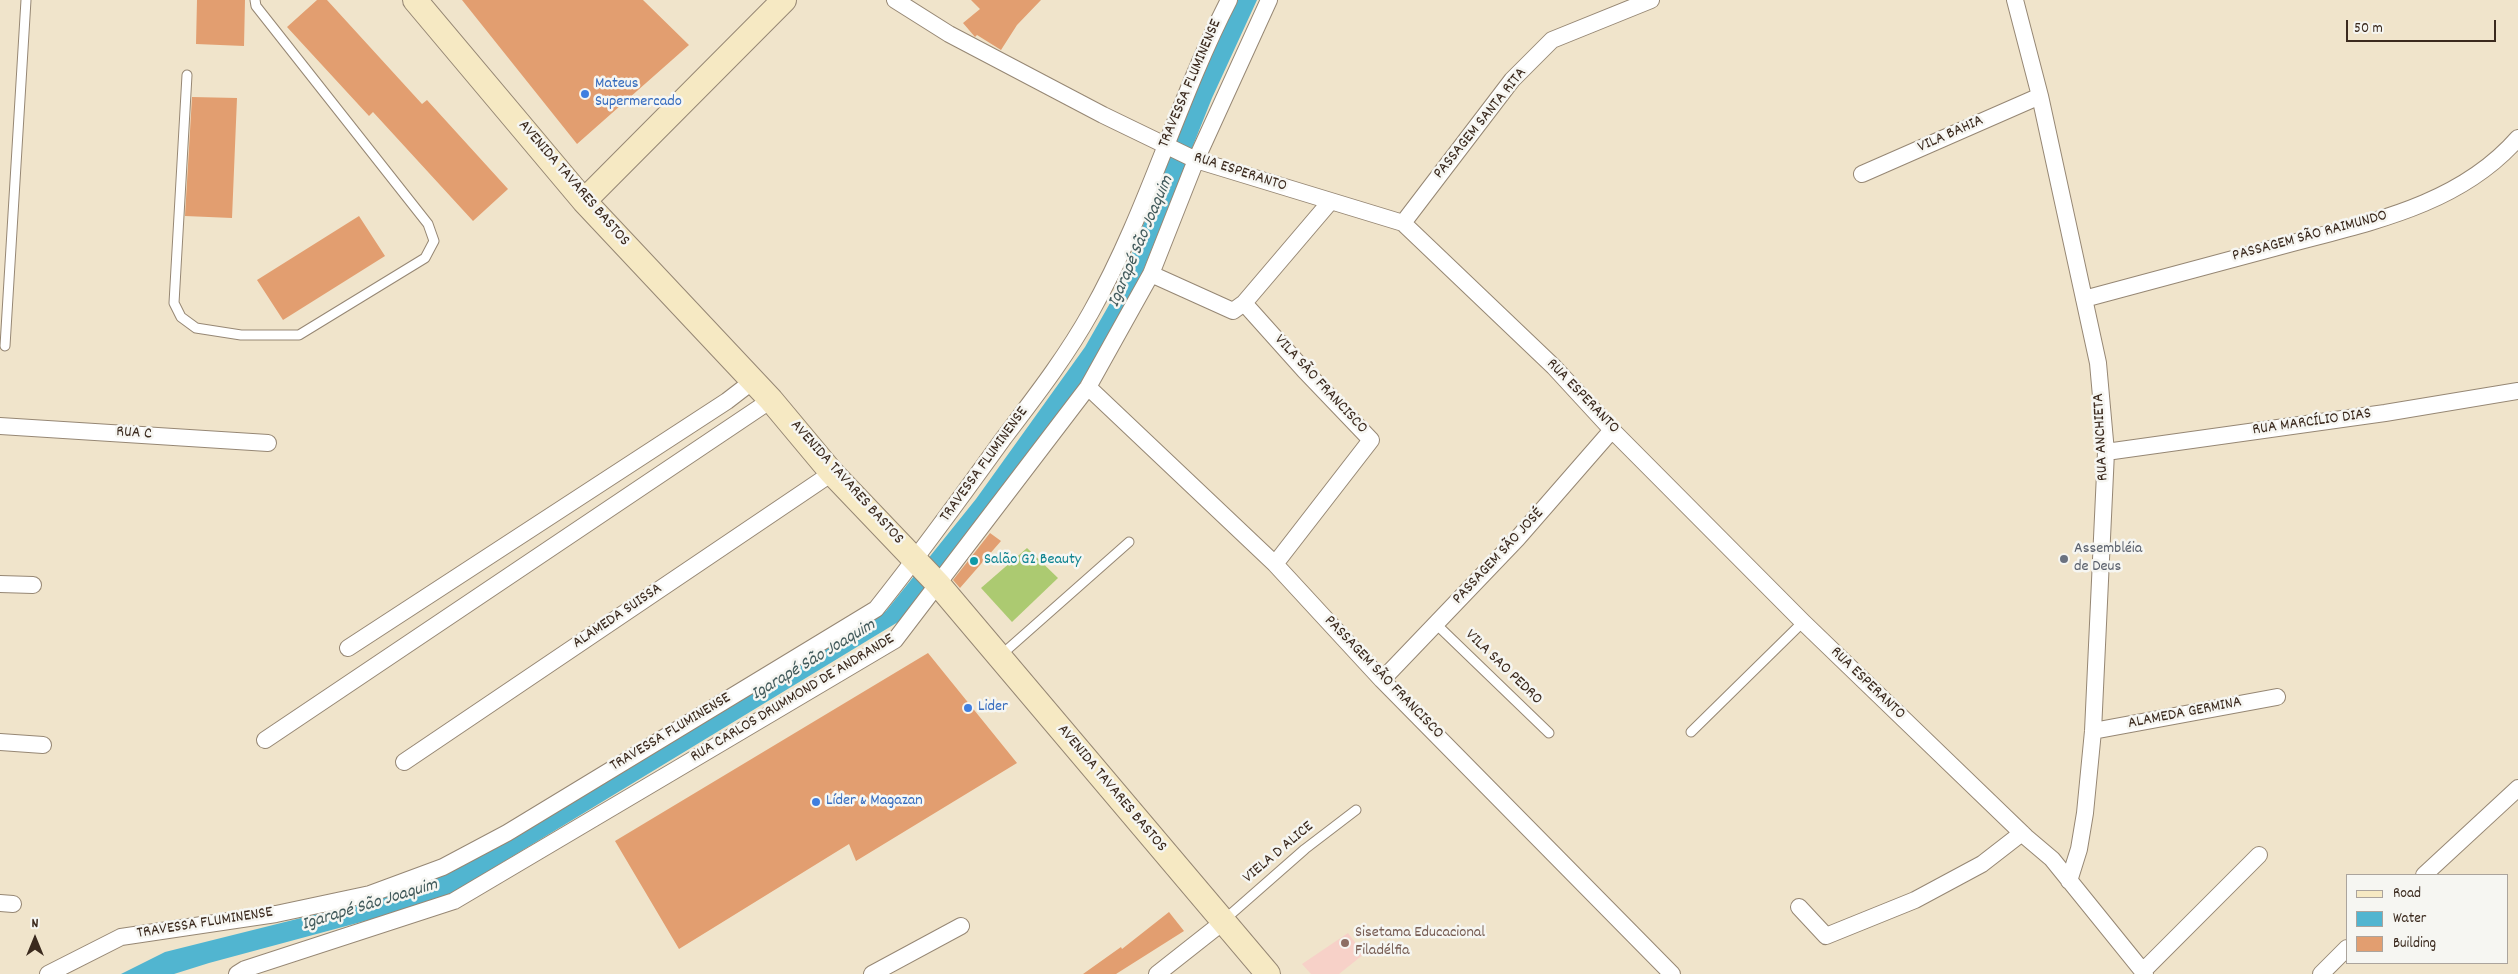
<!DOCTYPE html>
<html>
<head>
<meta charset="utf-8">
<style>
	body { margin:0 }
	#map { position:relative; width:2518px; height:974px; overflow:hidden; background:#f0e4cb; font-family:Dekko,sans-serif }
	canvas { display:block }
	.legend { position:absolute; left:2346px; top:874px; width:162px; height:90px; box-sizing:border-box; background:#f6f6f2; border:1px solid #aba49d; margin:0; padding:6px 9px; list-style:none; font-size:15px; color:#3b2a1e }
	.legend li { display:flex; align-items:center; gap:10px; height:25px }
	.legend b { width:25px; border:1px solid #aba49d }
	.north { position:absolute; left:10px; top:914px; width:50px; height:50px; -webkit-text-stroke:4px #f6f6f2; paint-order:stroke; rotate:0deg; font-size:14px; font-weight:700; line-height:20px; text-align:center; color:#3b2a1e }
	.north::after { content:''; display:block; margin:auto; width:18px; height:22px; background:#3b2a1e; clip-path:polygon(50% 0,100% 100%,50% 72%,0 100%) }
	.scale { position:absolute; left:2346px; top:20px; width:150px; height:22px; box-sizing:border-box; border:2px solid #3b2a1e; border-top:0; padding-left:6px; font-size:15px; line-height:18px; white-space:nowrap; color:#3b2a1e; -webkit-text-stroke:4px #f6f6f2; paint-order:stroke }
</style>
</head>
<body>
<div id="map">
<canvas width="2518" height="974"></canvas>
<ul class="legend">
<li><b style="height:6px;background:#f6e9c3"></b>Road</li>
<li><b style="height:14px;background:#51b5d0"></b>Water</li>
<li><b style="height:14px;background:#e29e70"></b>Building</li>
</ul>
<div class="north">N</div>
<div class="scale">50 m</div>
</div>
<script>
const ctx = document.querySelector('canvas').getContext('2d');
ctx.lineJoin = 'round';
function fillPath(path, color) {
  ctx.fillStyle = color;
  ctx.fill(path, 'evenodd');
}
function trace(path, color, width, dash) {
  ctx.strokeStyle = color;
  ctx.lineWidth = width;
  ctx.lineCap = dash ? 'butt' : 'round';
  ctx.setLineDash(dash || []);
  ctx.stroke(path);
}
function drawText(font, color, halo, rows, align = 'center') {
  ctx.font = font + ' Dekko,sans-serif';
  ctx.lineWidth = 5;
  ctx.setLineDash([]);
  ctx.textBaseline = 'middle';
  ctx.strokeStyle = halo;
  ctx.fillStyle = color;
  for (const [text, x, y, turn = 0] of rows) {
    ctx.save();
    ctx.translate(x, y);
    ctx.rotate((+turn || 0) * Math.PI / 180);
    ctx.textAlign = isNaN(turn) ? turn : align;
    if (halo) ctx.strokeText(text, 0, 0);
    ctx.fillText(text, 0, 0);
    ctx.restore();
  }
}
fillPath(new Path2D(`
	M1348,933L1364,954L1339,974H1311L1302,964Z`), '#f7d1c8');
fillPath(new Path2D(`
	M1027,548L1058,578L1012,622L981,588Z`), '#acca71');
fillPath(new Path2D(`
	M1238,0H1257L1212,98L1137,286L1087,379L962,545L898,622L439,901L209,963L174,974H121L165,952L377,899L448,873L886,611L976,499L1085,347L1109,305L1129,261L1205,68Z`), '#51b5d0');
fillPath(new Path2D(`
	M197,0H245L244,46L196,44Z
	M317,0H327L422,104L427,100L508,189L473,221L373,112L369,116L287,27Z
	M462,0H643L689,45L577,144Z
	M971,0H1041L1017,25L1001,50L977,35L975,37L963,23L980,9Z
	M192,97L237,98L232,218L185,216Z
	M359,216L385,256L283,320L257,280Z
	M990,533L1001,541L960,588L953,580Z
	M928,653L1017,763L856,861L849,844L679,949L615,841Z
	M1169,912L1184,931L1116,974H1083L1121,947L1122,949Z`), '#e29e70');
const lane = new Path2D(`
	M187,75L174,303L181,317L196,328L241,335H299L425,258L434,241L428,224L256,6L255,0
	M5,346L26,0
	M1436,624L1549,733
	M1000,656L1129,542
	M1691,732L1803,622
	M1223,921L1305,849L1356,810`);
const street = new Path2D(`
	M895,0L949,34L1103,115L1196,160L1403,223L1554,367L1612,430L1803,622L2026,837L2052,859L2145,974
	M2015,0L2040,96L2098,363L2106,452L2093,731L2085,813L2079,849L2069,881
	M1862,174L2040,96
	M1403,223L1512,80L1552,40L1651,0
	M1151,274L1233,311L1244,303L1330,202
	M2084,299C2147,282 2210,265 2274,248C2360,224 2456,209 2518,138
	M1244,303L1304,370L1371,440L1275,564
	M1088,387L1275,564L1382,680L1672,974
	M0,426L268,443
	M2106,452L2385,413L2518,391
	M0,584L33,585
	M348,648L727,401L753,381
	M1382,680L1517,539L1612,430
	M2093,731L2277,697
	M265,740L771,400
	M0,742L43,745
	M404,762L832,473
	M2424,875L2518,788
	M0,903L13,904
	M1799,907L1826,936L1915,900L1982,864L2022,833
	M2143,971L2259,855
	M48,974L121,937L276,914L370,894L443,867L507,833L876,609C920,554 962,496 1003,439C1034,398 1066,357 1091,312C1147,213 1177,101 1229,0
	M237,974L245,969L454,901L895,640L1088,387L1151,274L1196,160L1269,0
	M872,974L961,926
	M1157,974L1223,922
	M2321,974L2347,948`);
const secondary = new Path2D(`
	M415,0L584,201L771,400L832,473L938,584L1268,974
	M584,201L784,0`);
trace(lane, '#968774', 11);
trace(street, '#968774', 18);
trace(secondary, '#968774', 26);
trace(lane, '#fff', 9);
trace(street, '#fff', 16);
trace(secondary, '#f6e9c3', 24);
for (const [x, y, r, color] of [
	[585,94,5,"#3f7fe0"],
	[2064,559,5,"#6b7280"],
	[974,561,5,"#0f9aa8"],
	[968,708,5,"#3f7fe0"],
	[816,802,5,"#3f7fe0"],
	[1345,943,5,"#8d6e63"]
]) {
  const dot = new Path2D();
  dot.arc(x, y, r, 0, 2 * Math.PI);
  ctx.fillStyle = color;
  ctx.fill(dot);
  trace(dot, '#f6f6f2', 2);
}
drawText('16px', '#3b2a1e', '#f6f6f2', [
	["TRAVESSA FLUMINENSE",1191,84,-67],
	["PASSAGEM SANTA RITA",1481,124,-51],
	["VILA BAHIA",1951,135,-24],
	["RUA ESPERANTO",1240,173,18],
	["AVENIDA TAVARES BASTOS",573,184,49],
	["PASSAGEM SÃO RAIMUNDO",2310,237,-15],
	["VILA SÃO FRANCISCO",1320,385,47],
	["RUA ESPERANTO",1582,397,46],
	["RUA MARCÍLIO DIAS",2312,423,-8],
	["RUA C",134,434,4],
	["RUA ANCHIETA",2102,437,-93],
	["TRAVESSA FLUMINENSE",985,465,-54],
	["AVENIDA TAVARES BASTOS",846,483,48],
	["PASSAGEM SÃO JOSÉ",1499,557,-47],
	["ALAMEDA SUISSA",618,617,-34],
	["VILA SAO PEDRO",1503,668,44],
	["PASSAGEM SÃO FRANCISCO",1383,678,46],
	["RUA ESPERANTO",1867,684,44],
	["RUA CARLOS DRUMMOND DE ANDRANDE",793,699,-31],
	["ALAMEDA GERMINA",2185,714,-11],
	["TRAVESSA FLUMINENSE",671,733,-31],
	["AVENIDA TAVARES BASTOS",1111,789,50],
	["VIELA D ALICE",1279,853,-40],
	["TRAVESSA FLUMINENSE",205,924,-9]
]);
drawText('16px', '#366cbe', '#f6f6f2', [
	["Mateus",595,85],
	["Supermercado",595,103],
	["Lider",978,708],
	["Líder & Magazan",826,802]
], 'left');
drawText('16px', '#5b616d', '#f6f6f2', [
	["Assembléia",2074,550],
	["de Deus",2074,568]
], 'left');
drawText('16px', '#0d838f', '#f6f6f2', [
	["Salão G2 Beauty",984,561]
], 'left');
drawText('16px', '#785e54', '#f6f6f2', [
	["Sisetama Educacional",1355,934],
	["Filadélfia",1355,952]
], 'left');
drawText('italic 18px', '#435b5c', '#f6f6f2', [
	["Igarapé São Joaquim",1142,242,-67],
	["Igarapé São Joaquim",814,661,-31],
	["Igarapé São Joaquim",370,906,-17]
]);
</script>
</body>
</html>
